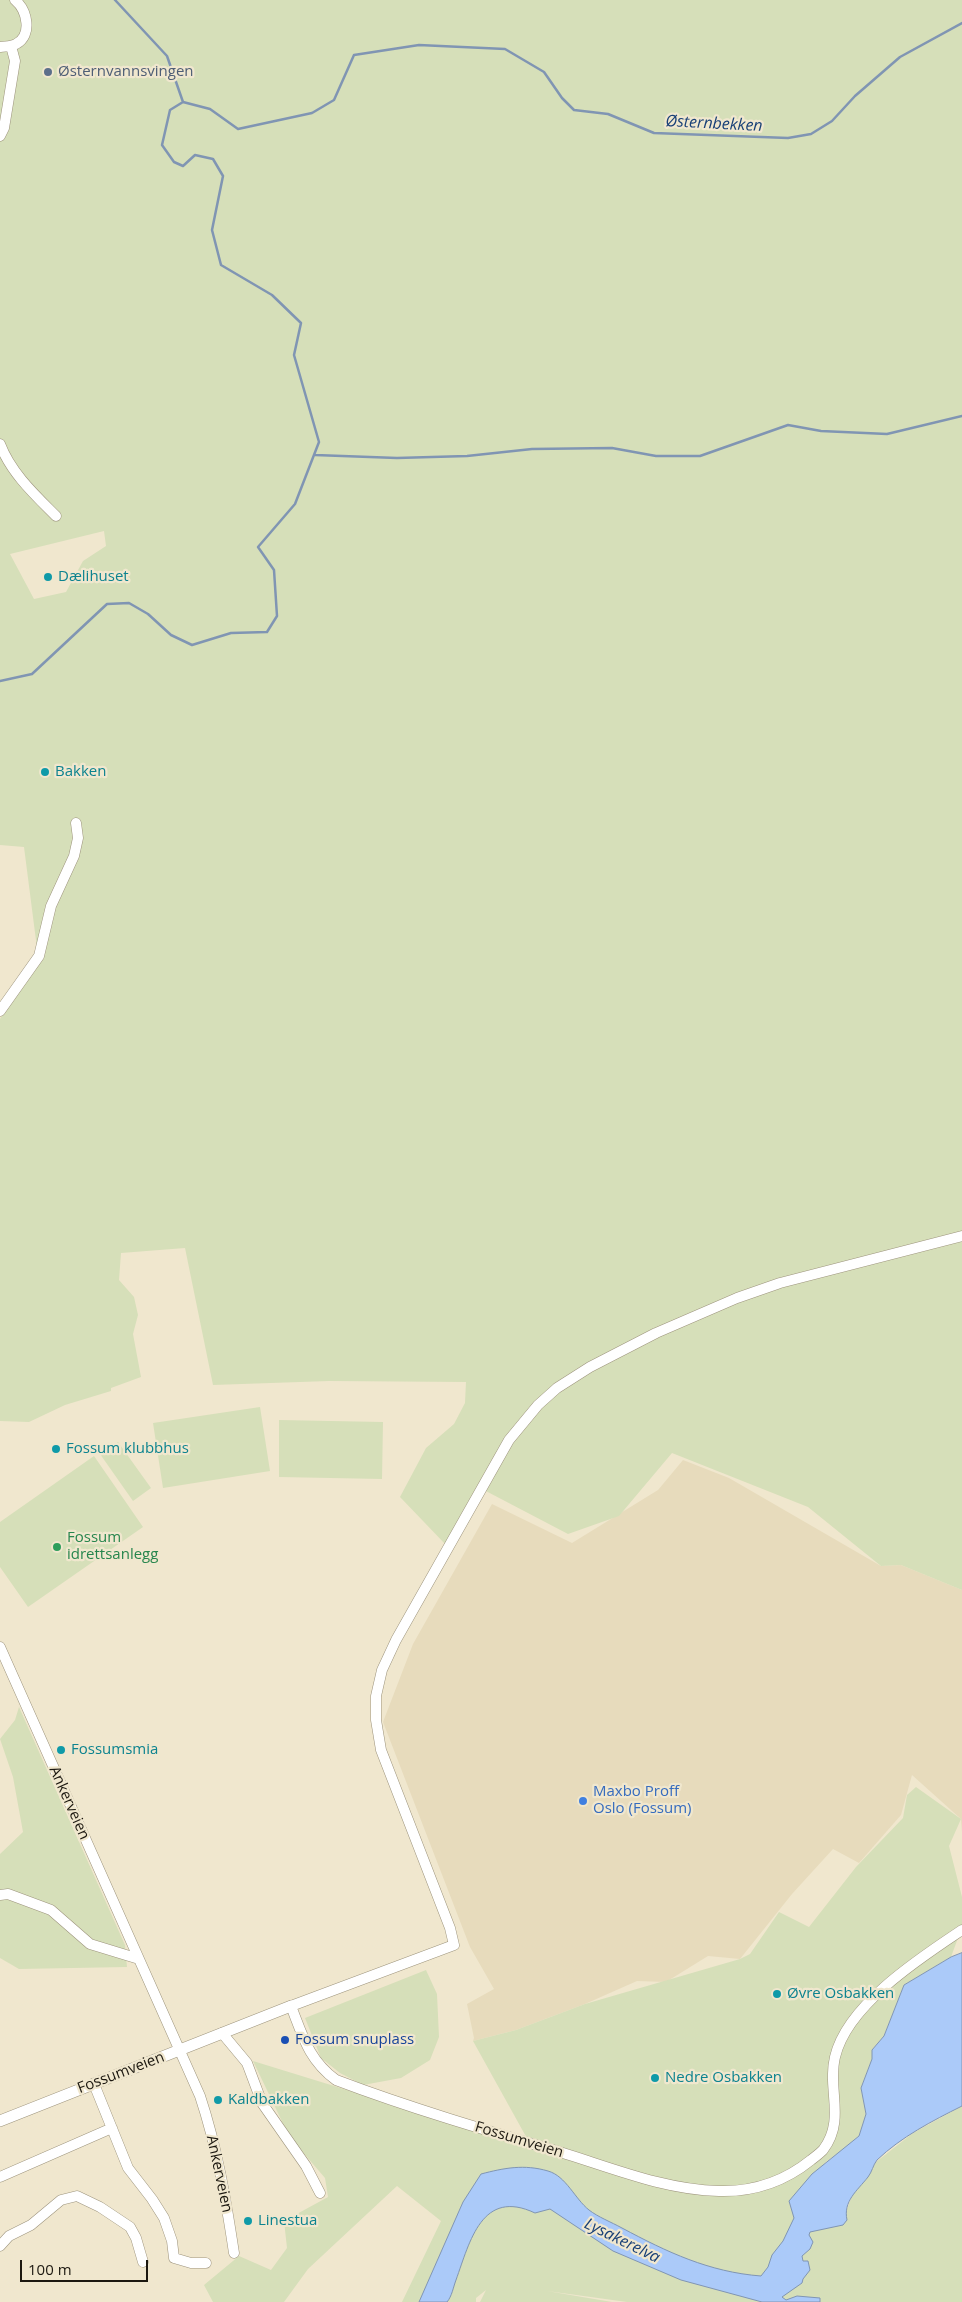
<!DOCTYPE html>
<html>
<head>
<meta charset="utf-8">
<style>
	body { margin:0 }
	#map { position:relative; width:962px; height:2302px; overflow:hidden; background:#f0e7ce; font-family:"Open Sans",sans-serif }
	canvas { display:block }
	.scale { position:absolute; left:20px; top:2260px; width:128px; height:22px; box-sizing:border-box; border:2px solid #1c1810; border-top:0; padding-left:6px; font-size:15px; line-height:18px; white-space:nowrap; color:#1c1810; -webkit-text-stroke:4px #f0e7ce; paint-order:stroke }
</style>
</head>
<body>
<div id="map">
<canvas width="962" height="2302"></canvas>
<div class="scale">100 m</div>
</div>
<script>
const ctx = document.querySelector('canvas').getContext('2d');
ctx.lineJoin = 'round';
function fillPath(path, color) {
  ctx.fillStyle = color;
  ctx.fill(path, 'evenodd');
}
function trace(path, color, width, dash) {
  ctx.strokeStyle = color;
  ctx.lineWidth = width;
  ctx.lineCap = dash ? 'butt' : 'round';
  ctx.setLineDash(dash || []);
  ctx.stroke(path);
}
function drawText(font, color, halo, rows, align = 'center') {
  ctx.font = font + ' "Open Sans",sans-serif';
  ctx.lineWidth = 4.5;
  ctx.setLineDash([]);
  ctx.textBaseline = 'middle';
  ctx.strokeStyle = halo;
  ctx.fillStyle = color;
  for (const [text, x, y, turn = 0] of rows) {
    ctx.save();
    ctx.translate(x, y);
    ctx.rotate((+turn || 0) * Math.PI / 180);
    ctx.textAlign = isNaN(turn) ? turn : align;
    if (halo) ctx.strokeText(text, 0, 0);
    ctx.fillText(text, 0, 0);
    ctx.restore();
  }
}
fillPath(new Path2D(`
	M683,1460L729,1478L881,1566L901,1565L962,1590V1832L961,1819L912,1775L901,1815L859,1863L833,1849L792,1894L740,1959L708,1956L666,1982L637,1981L585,2004L516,2030L473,2041L474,2038L467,2004L494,1989L470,1947L383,1722L413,1644L492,1504L572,1543L658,1490Z`), '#e7dbbc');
fillPath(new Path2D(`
	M0,0H962V1590L901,1565L881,1566L808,1507L672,1453L619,1516L568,1534L482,1489L447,1546L400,1497L426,1448L454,1424L465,1403L466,1382L329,1381L213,1385L185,1248L121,1253L119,1280L134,1297L138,1315L133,1334L141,1377L111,1388V1391L65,1405L29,1422L0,1421V1019L38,956L24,847L0,845ZM104,531L106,546L83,561L66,592L34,599L10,554Z
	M260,1407L270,1471L163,1488L153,1423Z
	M279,1420L383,1422L382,1479L279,1477Z
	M118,1442L151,1488L133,1501L100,1454Z
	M94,1456L143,1527L28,1607L0,1567V1522Z
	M19,1707L125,1945L127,1967L19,1969L0,1958V1854L23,1832L13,1777L0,1739L15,1720Z
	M916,1787L961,1819L949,1846L962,1897V1927L951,1957L904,1985L884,2036L872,2050V2059L861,2088L866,2114L859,2136L846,2148L827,2161L789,2201L846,2212L853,2193L868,2176L876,2162L913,2133L962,2106V2302H627L547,2291L612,2302H480L486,2290L476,2298V2302H402L441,2221L397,2186L308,2269L284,2302H213L204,2285L239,2256L271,2270L287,2248L284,2221L328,2197L325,2178L289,2136L253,2061L438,2118L529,2142L473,2041L516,2030L585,2004L740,1959L750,1954L779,1912L809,1927L856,1867L903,1818L907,1795Z
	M426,1970L437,1994L439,2037L430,2060L401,2078L363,2085L340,2073L321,2058L305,2018Z`), '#d6dfb9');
const water = new Path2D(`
	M962,1953V2106C932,2121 901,2137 877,2160C873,2165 872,2172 868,2177C857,2191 843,2201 847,2220L843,2225L810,2232L809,2235L813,2242L810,2249L802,2256L803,2261H808L810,2270L803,2279L802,2283L782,2297L786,2300L797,2296L820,2298V2302H762L681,2280L613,2251L550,2209L535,2213C482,2188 470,2241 456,2280C453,2288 452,2296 447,2302H419L463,2202L481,2174C504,2168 524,2164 548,2171C566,2176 575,2199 589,2210C598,2217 611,2222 622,2228C667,2252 709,2272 761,2276L768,2267L772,2255L783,2241L794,2218L789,2201L812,2174L859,2136L866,2114L861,2088L872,2059V2050L884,2036L904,1985L951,1957Z`);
fillPath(water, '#abcaf9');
trace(water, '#8095b3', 1);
trace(new Path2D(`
	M115,0L167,56L183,102
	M315,455L397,458L467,456L532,449L612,448L656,456H700L788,425L821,431L887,434L962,416
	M0,681L32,674L107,604L129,603L148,614L171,635L192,645L231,633L267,632L277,616L274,570L258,547L295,504L319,442L294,355L301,323L272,295L221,265L212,230L223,176L213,159L195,155L183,166L174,162L162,145L170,110L183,102L210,109L238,129L312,113L334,100L354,55L419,45L505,49L544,72L562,98L574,110L608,114L654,133L788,138L811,134L832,121L855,96L900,57L962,23`), '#8095b3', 2.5);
const minor = new Path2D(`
	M0,47C5,46 11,47 16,44C33,35 27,10 15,0
	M0,136L4,128L15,61L11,46
	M0,444C11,473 35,495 56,516
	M0,1011L39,956L51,906L74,856L78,838L76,823
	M962,1236L780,1283L737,1298L656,1333L590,1367L557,1388L538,1405L509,1440L396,1640L382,1670L376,1696V1720L381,1750L450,1928L454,1945L291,2006C303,2037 309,2060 336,2080C410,2108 485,2130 560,2152C612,2168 665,2190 719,2191C753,2192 785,2181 811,2160C815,2157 820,2153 823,2150C846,2120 827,2089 835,2057C847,2005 920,1958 962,1930
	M0,1647L200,2096C217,2147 226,2200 234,2253
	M0,1895L8,1894L51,1910L90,1944L139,1959
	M222,2033L247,2063L262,2103L306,2166L320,2193
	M94,2084L128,2168L152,2199L164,2218L172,2241L174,2258L191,2263H206
	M0,2177L112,2128
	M0,2246L9,2236L31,2225L61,2200L77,2196L100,2207L130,2227L136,2238L143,2262`);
const tertiary = new Path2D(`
	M0,2121L291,2006`);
trace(minor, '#9d947d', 11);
trace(tertiary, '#9d947d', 12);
trace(minor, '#fff', 10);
trace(tertiary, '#fff', 11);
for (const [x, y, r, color] of [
	[48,72,5,"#5c6f8a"],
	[48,577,5,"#0f9aa8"],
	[45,772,5,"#0f9aa8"],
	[56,1449,5,"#0f9aa8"],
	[57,1547,5,"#2e9e5b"],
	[61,1750,5,"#0f9aa8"],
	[583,1801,5,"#3f7fe0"],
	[777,1994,5,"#0f9aa8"],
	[285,2040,5,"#1a4fb4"],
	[655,2078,5,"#0f9aa8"],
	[218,2100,5,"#0f9aa8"],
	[248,2221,5,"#0f9aa8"]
]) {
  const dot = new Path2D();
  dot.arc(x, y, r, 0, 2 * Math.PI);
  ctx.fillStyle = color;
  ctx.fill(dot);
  trace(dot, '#f0e7ce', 2);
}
drawText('15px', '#4e5e75', '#f0e7ce', [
	["Østernvannsvingen",58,72]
], 'left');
drawText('15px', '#0d838f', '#f0e7ce', [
	["Dælihuset",58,577],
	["Bakken",55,772],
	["Fossum klubbhus",66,1449],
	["Fossumsmia",71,1750],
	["Øvre Osbakken",787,1994],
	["Nedre Osbakken",665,2078],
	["Kaldbakken",228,2100],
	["Linestua",258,2221]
], 'left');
drawText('15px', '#27864d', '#f0e7ce', [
	["Fossum",67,1538],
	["idrettsanlegg",67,1555]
], 'left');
drawText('15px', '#366cbe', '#f0e7ce', [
	["Maxbo Proff",593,1792],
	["Oslo (Fossum)",593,1809]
], 'left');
drawText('15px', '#1c1810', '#f0e7ce', [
	["Ankerveien",69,1803,66],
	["Fossumveien",121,2073,-21],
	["Fossumveien",519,2140,17],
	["Ankerveien",219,2174,78]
]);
drawText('15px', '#164399', '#f0e7ce', [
	["Fossum snuplass",295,2040]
], 'left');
drawText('italic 16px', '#194077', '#f0e7ce', [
	["Østernbekken",714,124,3],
	["Lysakerelva",622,2241,26]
]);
</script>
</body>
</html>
